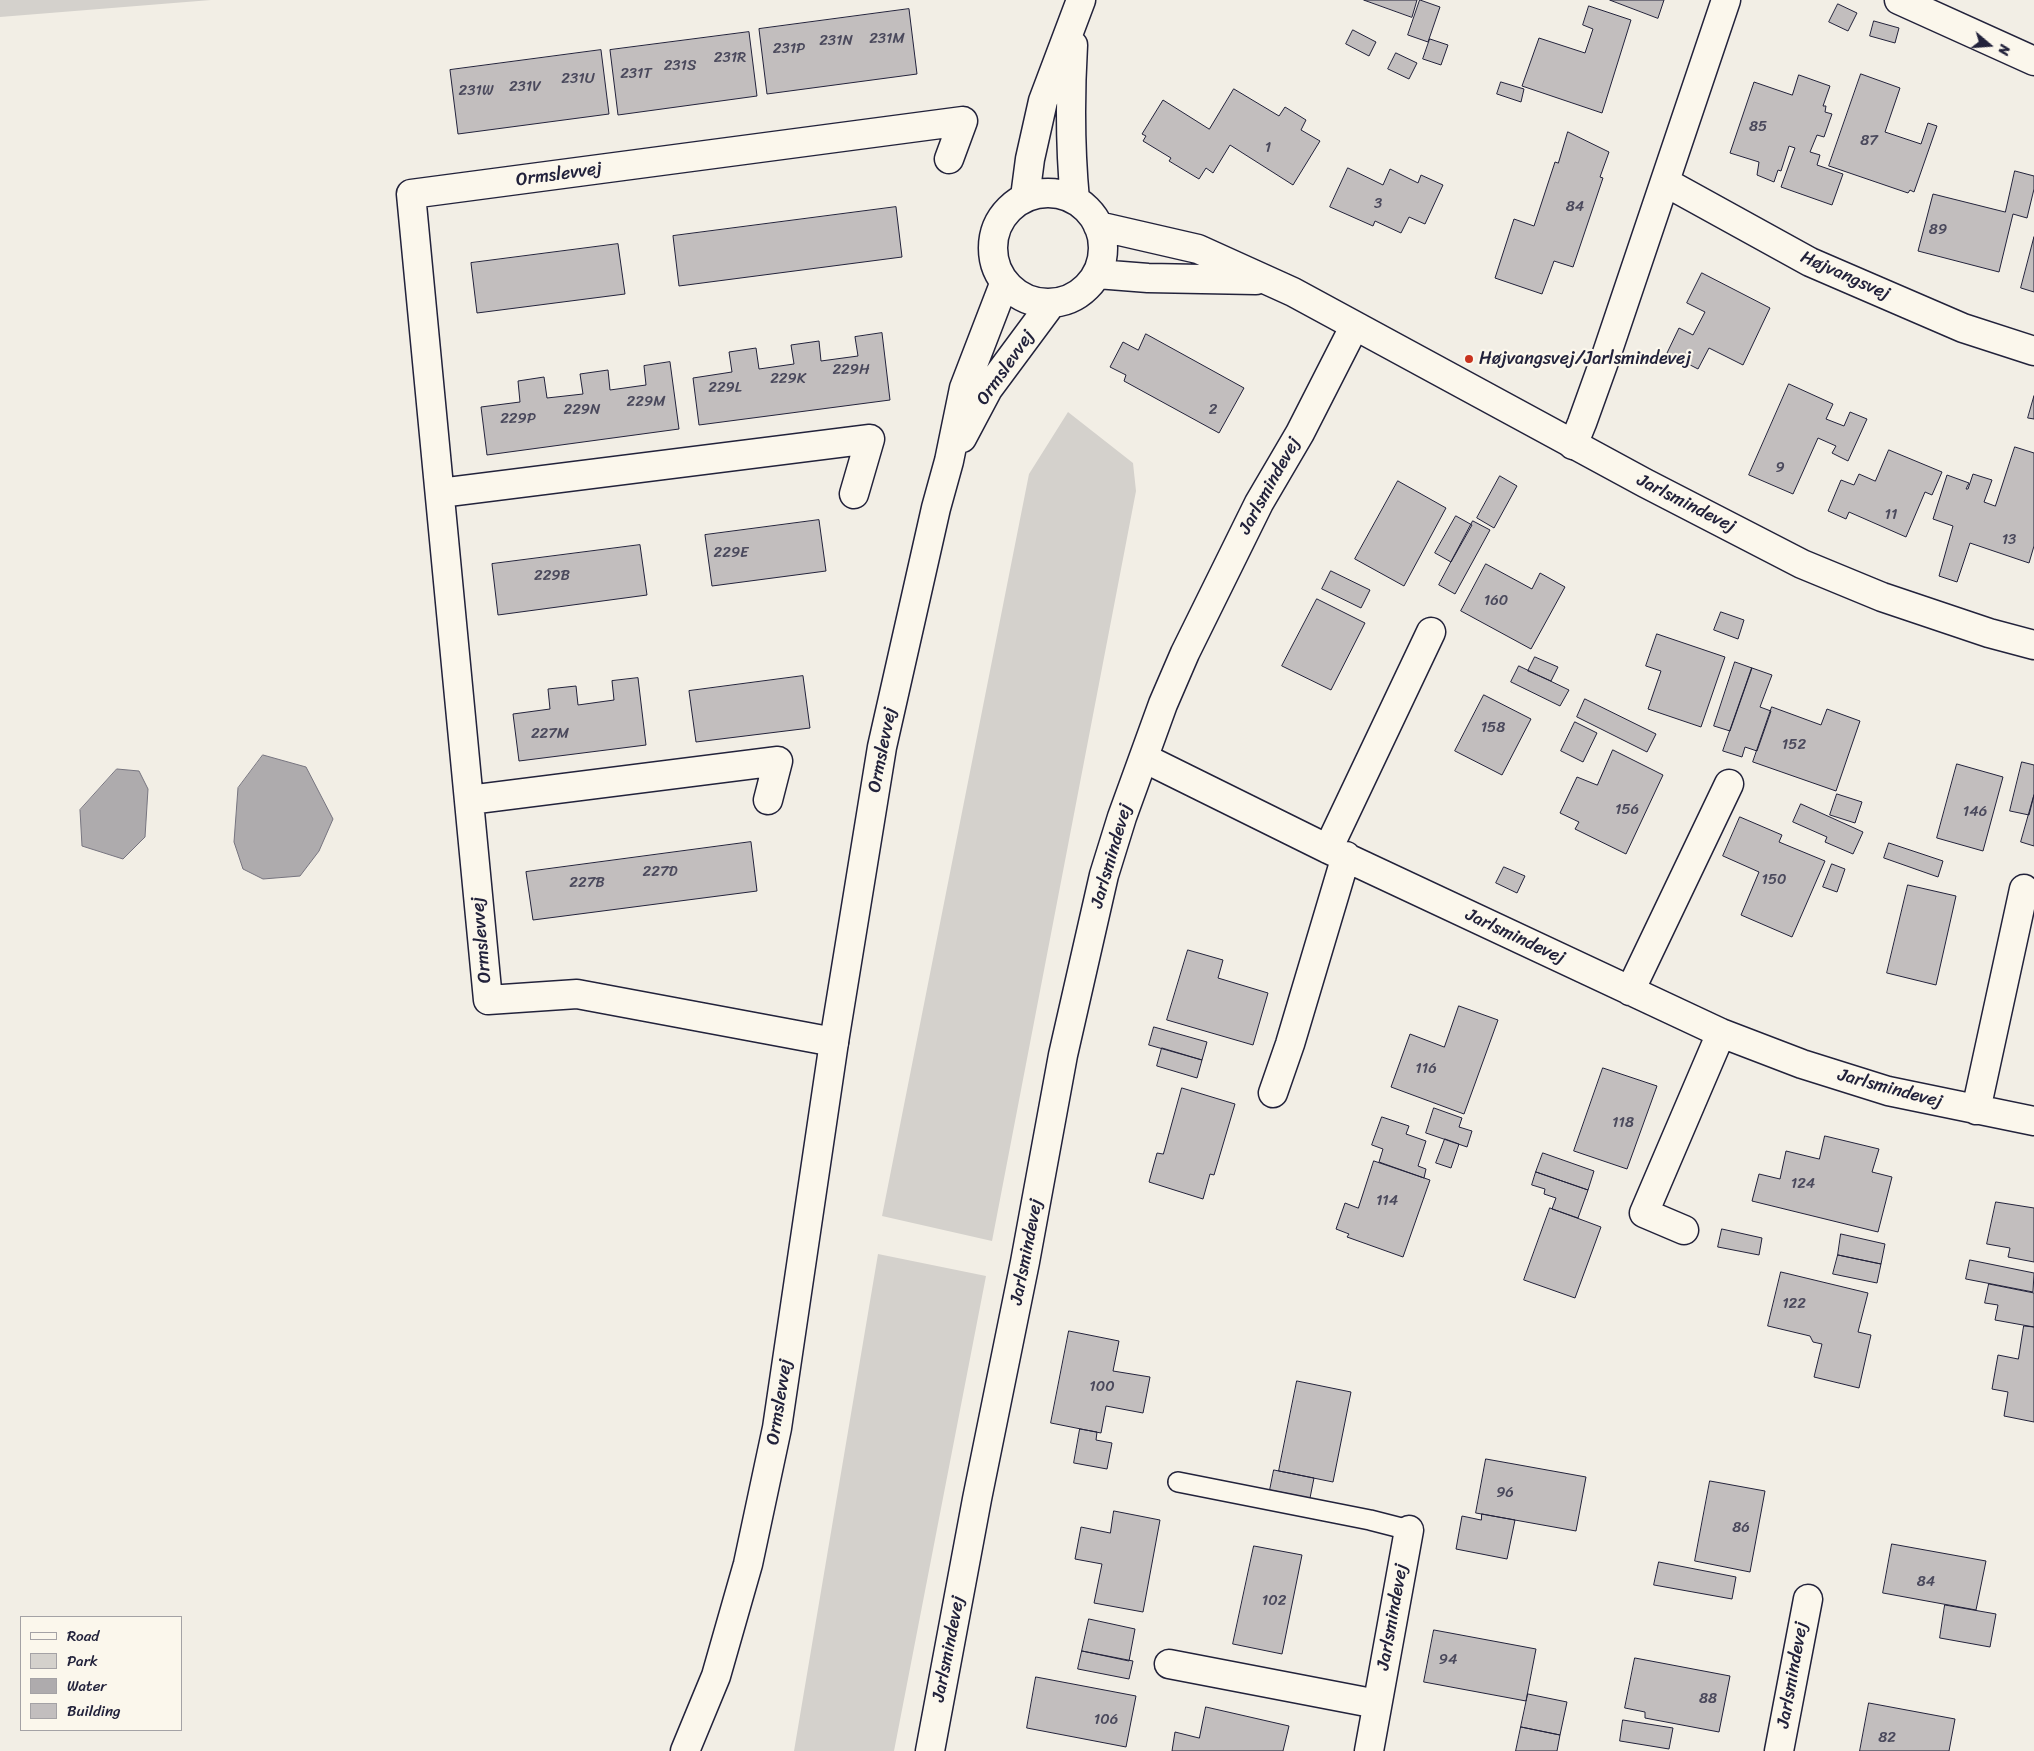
<!DOCTYPE html>
<html>
<head>
<meta charset="utf-8">
<style>
	body { margin:0 }
	#map { position:relative; width:2034px; height:1751px; overflow:hidden; background:#f2eee5; font-family:Sriracha,sans-serif }
	canvas { display:block }
	.legend { position:absolute; left:20px; top:1616px; width:162px; height:115px; box-sizing:border-box; background:#fbf7ec; border:1px solid #a4a2a5; margin:0; padding:6px 9px; list-style:none; font-size:15px; color:#22223b }
	.legend li { display:flex; align-items:center; gap:10px; height:25px }
	.legend b { width:25px; border:1px solid #a4a2a5 }
	.north { position:absolute; left:1964px; top:20px; width:50px; height:50px; -webkit-text-stroke:4px #fbf7ec; paint-order:stroke; rotate:108deg; font-size:14px; font-weight:700; line-height:20px; text-align:center; color:#22223b }
	.north::after { content:''; display:block; margin:auto; width:18px; height:22px; background:#22223b; clip-path:polygon(50% 0,100% 100%,50% 72%,0 100%) }
</style>
</head>
<body>
<div id="map">
<canvas width="2034" height="1751"></canvas>
<ul class="legend">
<li><b style="height:6px;background:#fbf7ec"></b>Road</li>
<li><b style="height:14px;background:#d4d1cc"></b>Park</li>
<li><b style="height:14px;background:#aeabad"></b>Water</li>
<li><b style="height:14px;background:#c2bebe"></b>Building</li>
</ul>
<div class="north">N</div>
</div>
<script>
const ctx = document.querySelector('canvas').getContext('2d');
ctx.lineJoin = 'round';
function fillPath(path, color) {
  ctx.fillStyle = color;
  ctx.fill(path, 'evenodd');
}
function trace(path, color, width, dash) {
  ctx.strokeStyle = color;
  ctx.lineWidth = width;
  ctx.lineCap = dash ? 'butt' : 'round';
  ctx.setLineDash(dash || []);
  ctx.stroke(path);
}
function drawText(font, color, halo, rows, align = 'center') {
  ctx.font = font + ' Sriracha,sans-serif';
  ctx.lineWidth = 4.5;
  ctx.setLineDash([]);
  ctx.textBaseline = 'middle';
  ctx.strokeStyle = halo;
  ctx.fillStyle = color;
  for (const [text, x, y, turn = 0] of rows) {
    ctx.save();
    ctx.translate(x, y);
    ctx.rotate((+turn || 0) * Math.PI / 180);
    ctx.textAlign = isNaN(turn) ? turn : align;
    if (halo) ctx.strokeText(text, 0, 0);
    ctx.fillText(text, 0, 0);
    ctx.restore();
  }
}
fillPath(new Path2D(`
	M0,0H211L0,17Z
	M1068,412L1133,463L1136,491L992,1241L882,1216L1029,474Z
	M878,1254L986,1276L894,1751H794Z`), '#d4d1cc');
const water = new Path2D(`
	M263,755L306,767L333,819L319,851L300,876L263,879L243,869L234,842L238,788Z
	M117,769L139,771L148,789L145,837L123,859L82,846L80,810Z`);
fillPath(water, '#aeabad');
trace(water, '#76747f', 1);
const building = new Path2D(`
	M1364,0H1417L1412,17Z
	M1420,0L1440,7L1428,42L1408,35Z
	M1610,0H1664L1658,18Z
	M1838,4L1857,13L1848,31L1829,22Z
	M1589,6L1631,20L1602,113L1522,86L1539,38L1585,53L1593,29L1583,25Z
	M909,9L917,74L767,94L759,29Z
	M1874,21L1899,28L1895,43L1870,36Z
	M1353,30L1376,42L1369,56L1346,44Z
	M749,32L757,96L618,115L610,50Z
	M1430,39L1448,45L1441,65L1423,59Z
	M601,50L609,114L458,134L450,70Z
	M1396,53L1417,63L1409,79L1388,69Z
	M1861,74L1900,88L1885,132L1921,144L1928,123L1937,126L1914,192L1910,190L1908,193L1829,166Z
	M1799,75L1830,86L1823,106H1826L1825,112L1832,114L1824,137L1817,135L1810,152L1820,155L1817,165L1843,174L1832,205L1781,187L1795,148L1789,146L1781,171L1778,170L1774,182L1757,175L1759,162L1730,153L1754,82L1792,95Z
	M1501,82L1524,89L1521,102L1497,94Z
	M1234,89L1279,116L1285,107L1306,120L1301,130L1320,141L1293,185L1230,145L1213,173L1206,168L1199,179L1169,161L1171,158L1143,141L1146,136L1142,134L1163,100L1209,129Z
	M1568,132L1609,152L1600,177L1603,178L1573,267L1554,261L1542,294L1495,278L1514,219L1534,226L1555,162L1558,163Z
	M1348,168L1383,185L1390,169L1418,183L1421,175L1443,185L1425,224L1409,217L1401,233L1375,221L1373,226L1330,207Z
	M2015,171L2034,176V189L2027,218L2013,214L1999,272L1918,251L1933,194L2005,212Z
	M896,207L902,257L679,286L673,236Z
	M2034,237V292L2021,288Z
	M618,244L625,294L477,313L471,263Z
	M1702,273L1770,308L1743,365L1709,348L1698,369L1667,353L1679,328L1693,335L1705,312L1687,303Z
	M882,333L890,400L699,425L693,378L732,372L729,352L756,348L759,369L794,364L791,345L819,341L821,361L858,356L855,337Z
	M1146,334L1244,388L1219,433L1124,381L1126,375L1110,367L1123,342L1138,350Z
	M670,362L679,429L487,455L481,407L520,402L518,381L544,377L547,398L583,394L580,374L608,370L610,390L646,385L644,366Z
	M1789,384L1833,404L1826,419L1844,426L1850,412L1867,419L1848,461L1832,453L1836,446L1818,438L1793,494L1749,475Z
	M2034,396V419L2028,418Z
	M2015,447L2034,453V546L2029,563L1970,543L1957,582L1939,576L1953,526L1933,519L1947,475L1969,483L1966,489H1968L1973,474L1992,480L1984,502L1995,506Z
	M1889,450L1942,472L1932,495L1925,492L1906,537L1849,512L1846,519L1828,511L1841,480L1854,485L1859,474L1875,481Z
	M1500,476L1517,486L1494,528L1477,518Z
	M1398,481L1446,508L1404,586L1355,559Z
	M1456,516L1472,525L1451,562L1435,553Z
	M819,520L826,571L712,586L705,535Z
	M1473,521L1490,530L1455,594L1439,585Z
	M640,545L647,595L498,615L492,564Z
	M1486,564L1532,589L1540,573L1565,587L1531,649L1461,611Z
	M1331,571L1370,590L1361,608L1322,589Z
	M1317,599L1365,623L1331,690L1282,666Z
	M1721,612L1744,620L1738,639L1714,630Z
	M1657,634L1725,657L1701,727L1648,709L1661,671L1646,666Z
	M1535,657L1558,667L1551,681L1528,671Z
	M1735,662L1752,668L1730,731L1714,726Z
	M1519,666L1569,690L1560,706L1511,682Z
	M1752,668L1772,675L1760,707L1771,711L1757,751L1745,747L1742,757L1723,751Z
	M803,676L810,728L696,742L689,691Z
	M638,678L646,745L519,761L513,714L550,709L548,689L576,686L578,705L614,700L612,681Z
	M1484,695L1531,719L1502,775L1455,751Z
	M1585,699L1656,734L1647,752L1577,717Z
	M1772,707L1821,725L1827,709L1860,721L1836,791L1753,762Z
	M1575,722L1597,733L1583,762L1561,751Z
	M1613,750L1663,775L1626,854L1575,829L1579,822L1560,813L1577,777L1597,785Z
	M2022,762L2034,765V795L2029,815L2010,811Z
	M1957,764L2003,777L1983,851L1937,838Z
	M1837,794L1862,802L1855,823L1830,815Z
	M2034,795V846L2021,842Z
	M1801,804L1863,832L1853,854L1825,842L1827,837L1793,822Z
	M1740,817L1782,835L1779,842L1825,861L1792,937L1741,915L1759,872L1723,856Z
	M751,842L757,891L533,920L526,872Z
	M1889,843L1943,861L1938,877L1884,858Z
	M1832,864L1845,869L1837,892L1823,887Z
	M1504,867L1525,876L1517,893L1496,883Z
	M1908,885L1956,896L1936,985L1887,973Z
	M1188,950L1223,960L1218,978L1268,993L1253,1045L1167,1020Z
	M1459,1006L1498,1020L1464,1114L1391,1087L1410,1034L1444,1047Z
	M1154,1027L1207,1042L1202,1060L1149,1045Z
	M1162,1048L1202,1060L1197,1078L1157,1066Z
	M1603,1068L1657,1086L1627,1169L1574,1151Z
	M1182,1088L1235,1104L1214,1175L1210,1174L1203,1199L1149,1182L1157,1153L1163,1154Z
	M1434,1108L1462,1118L1459,1127L1472,1131L1467,1147L1426,1133Z
	M1382,1117L1409,1126L1406,1134L1426,1141L1418,1166L1426,1169L1424,1178L1379,1162L1383,1149L1372,1145Z
	M1825,1136L1879,1149L1872,1172L1892,1177L1878,1232L1752,1201L1759,1174L1780,1179L1786,1151L1819,1159Z
	M1445,1139L1459,1144L1451,1168L1436,1163Z
	M1543,1153L1594,1171L1588,1190L1536,1172Z
	M1374,1161L1430,1180L1403,1257L1347,1237L1349,1234L1336,1229L1345,1203L1358,1208Z
	M1536,1172L1588,1190L1578,1218L1552,1209L1556,1198L1544,1194L1545,1189L1532,1185Z
	M1996,1202L2034,1208V1262L2008,1257L2010,1248L1987,1244Z
	M1550,1208L1601,1227L1575,1298L1524,1280Z
	M1722,1229L1762,1238L1759,1255L1718,1247Z
	M1841,1234L1885,1244L1881,1264L1838,1255Z
	M1838,1255L1881,1264L1877,1283L1833,1274Z
	M1970,1260L2034,1273L2033,1292L1966,1279Z
	M1781,1272L1868,1293L1858,1332L1871,1335L1859,1388L1814,1377L1822,1344L1813,1342L1810,1336L1768,1326Z
	M1989,1284L2034,1293V1327L1995,1320L1998,1305L1985,1303Z
	M2024,1326L2034,1327V1422L2004,1416L2008,1392L1992,1389L1998,1355L2018,1359Z
	M1069,1331L1119,1341L1113,1371L1150,1377L1143,1413L1106,1406L1101,1433L1051,1423Z
	M1297,1381L1351,1392L1333,1482L1279,1471Z
	M1080,1429L1097,1432L1096,1440L1112,1443L1107,1469L1074,1463Z
	M1486,1459L1586,1477L1576,1531L1476,1513Z
	M1274,1470L1314,1478L1310,1498L1270,1490Z
	M1710,1481L1765,1491L1750,1572L1695,1561Z
	M1114,1511L1160,1520L1143,1612L1094,1603L1102,1564L1075,1559L1081,1527L1110,1533Z
	M1482,1514L1515,1520L1507,1559L1456,1549L1462,1516L1481,1520Z
	M1892,1544L1986,1561L1976,1610L1883,1593Z
	M1254,1546L1302,1555L1282,1654L1233,1644Z
	M1659,1562L1736,1577L1732,1599L1654,1585Z
	M1945,1605L1996,1614L1990,1647L1940,1638Z
	M1089,1619L1135,1629L1129,1661L1082,1651Z
	M1434,1630L1536,1649L1526,1701L1424,1682Z
	M1082,1651L1133,1661L1129,1679L1078,1669Z
	M1635,1658L1730,1676L1719,1732L1645,1718V1712L1625,1708Z
	M1036,1677L1136,1696L1126,1747L1027,1728Z
	M1528,1694L1567,1702L1560,1735L1521,1727Z
	M1869,1703L1955,1719L1949,1751H1860Z
	M1206,1707L1289,1726L1283,1751H1172L1175,1732L1199,1738Z
	M1623,1720L1673,1728L1669,1749L1620,1741Z
	M1521,1727L1560,1735L1557,1751H1516Z`);
fillPath(building, '#c2bebe');
trace(building, '#22223b', 1);
const lane = new Path2D(`
	M1178,1482L1370,1520L1409,1530`);
const street = new Path2D(`
	M1899,0L2034,61
	M1665,182L1810,262L1963,328L2034,351
	M1573,445L1582,423L1605,359L1726,0
	M440,493L870,439L854,494
	M1144,758L1328,849L1721,1033L1802,1064L1888,1091L2034,1121
	M469,800L778,761L768,800
	M1328,849L1431,632
	M1630,991L1729,784
	M834,1042L577,994L488,1000L411,194L963,121L949,159
	M1273,1093L1290,1044L1346,856
	M1976,1110L2024,889
	M1684,1230L1644,1213L1721,1033
	M1169,1664L1377,1704
	M930,1751L977,1499L1025,1262L1063,1055L1104,875L1122,817L1163,704L1185,653L1259,503L1300,433L1354,327
	M1369,1751L1409,1530
	M1779,1751L1808,1599`);
const secondary = new Path2D(`
	M1073,45C1070,97 1070,148 1075,200
	M993 248a55 55 0 1 1 110 0a55 55 0 1 1-110 0Z
	M1025,197L1030,159L1043,101L1081,0
	M1098,226L1198,249L1293,292L1645,483L1802,564L1882,597L1989,633L2034,645
	M1097,274L1148,278L1256,280
	M962,438L988,389L1051,304
	M685,1751L716,1676L748,1564L777,1428L834,1042L882,747L936,508L949,461L964,388L1004,284`);
trace(lane, '#22223b', 22);
trace(street, '#22223b', 31);
trace(secondary, '#22223b', 31);
trace(lane, '#fbf7ec', 19);
trace(street, '#fbf7ec', 28);
trace(secondary, '#fbf7ec', 28);
for (const [x, y, r, color] of [
	[1469,359,5,"#c8321e"]
]) {
  const dot = new Path2D();
  dot.arc(x, y, r, 0, 2 * Math.PI);
  ctx.fillStyle = color;
  ctx.fill(dot);
  trace(dot, '#fbf7ec', 2);
}
drawText('15px', '#4a495c', null, [
	["231M",887,39],
	["231N",836,41],
	["231P",789,49],
	["231R",730,58],
	["231S",680,66],
	["231T",636,74],
	["231U",578,79],
	["231V",525,87],
	["231W",476,91],
	["85",1758,127],
	["87",1869,141],
	["1",1268,148],
	["3",1378,204],
	["84",1575,207],
	["89",1938,230],
	["229H",851,370],
	["229K",788,379],
	["229L",725,388],
	["229M",646,402],
	["229N",582,410],
	["2",1213,410],
	["229P",518,419],
	["9",1780,468],
	["11",1891,515],
	["13",2009,540],
	["229E",731,553],
	["229B",552,576],
	["160",1496,601],
	["158",1493,728],
	["227M",550,734],
	["152",1794,745],
	["156",1627,810],
	["146",1975,812],
	["227D",660,872],
	["150",1774,880],
	["227B",587,883],
	["116",1426,1069],
	["118",1623,1123],
	["124",1803,1184],
	["114",1387,1201],
	["122",1794,1304],
	["100",1102,1387],
	["96",1505,1493],
	["86",1741,1528],
	["84",1926,1582],
	["102",1274,1601],
	["94",1448,1660],
	["88",1708,1699],
	["106",1106,1720],
	["82",1887,1738]
]);
drawText('18px', '#22223b', '#fbf7ec', [
	["Ormslevvej",559,175,-8],
	["Højvangsvej",1845,276,24],
	["Ormslevvej",1006,368,-55],
	["Jarlsmindevej",1270,486,-61],
	["Jarlsmindevej",1686,504,27],
	["Ormslevvej",883,750,-79],
	["Jarlsmindevej",1112,856,-74],
	["Jarlsmindevej",1515,937,25],
	["Ormslevvej",482,940,-95],
	["Jarlsmindevej",1890,1089,15],
	["Jarlsmindevej",1027,1252,-79],
	["Ormslevvej",780,1402,-81],
	["Jarlsmindevej",1393,1617,-80],
	["Jarlsmindevej",949,1649,-79],
	["Jarlsmindevej",1793,1675,-80]
]);
drawText('18px', '#22223b', '#fbf7ec', [
	["Højvangsvej/Jarlsmindevej",1479,359]
], 'left');
</script>
</body>
</html>
